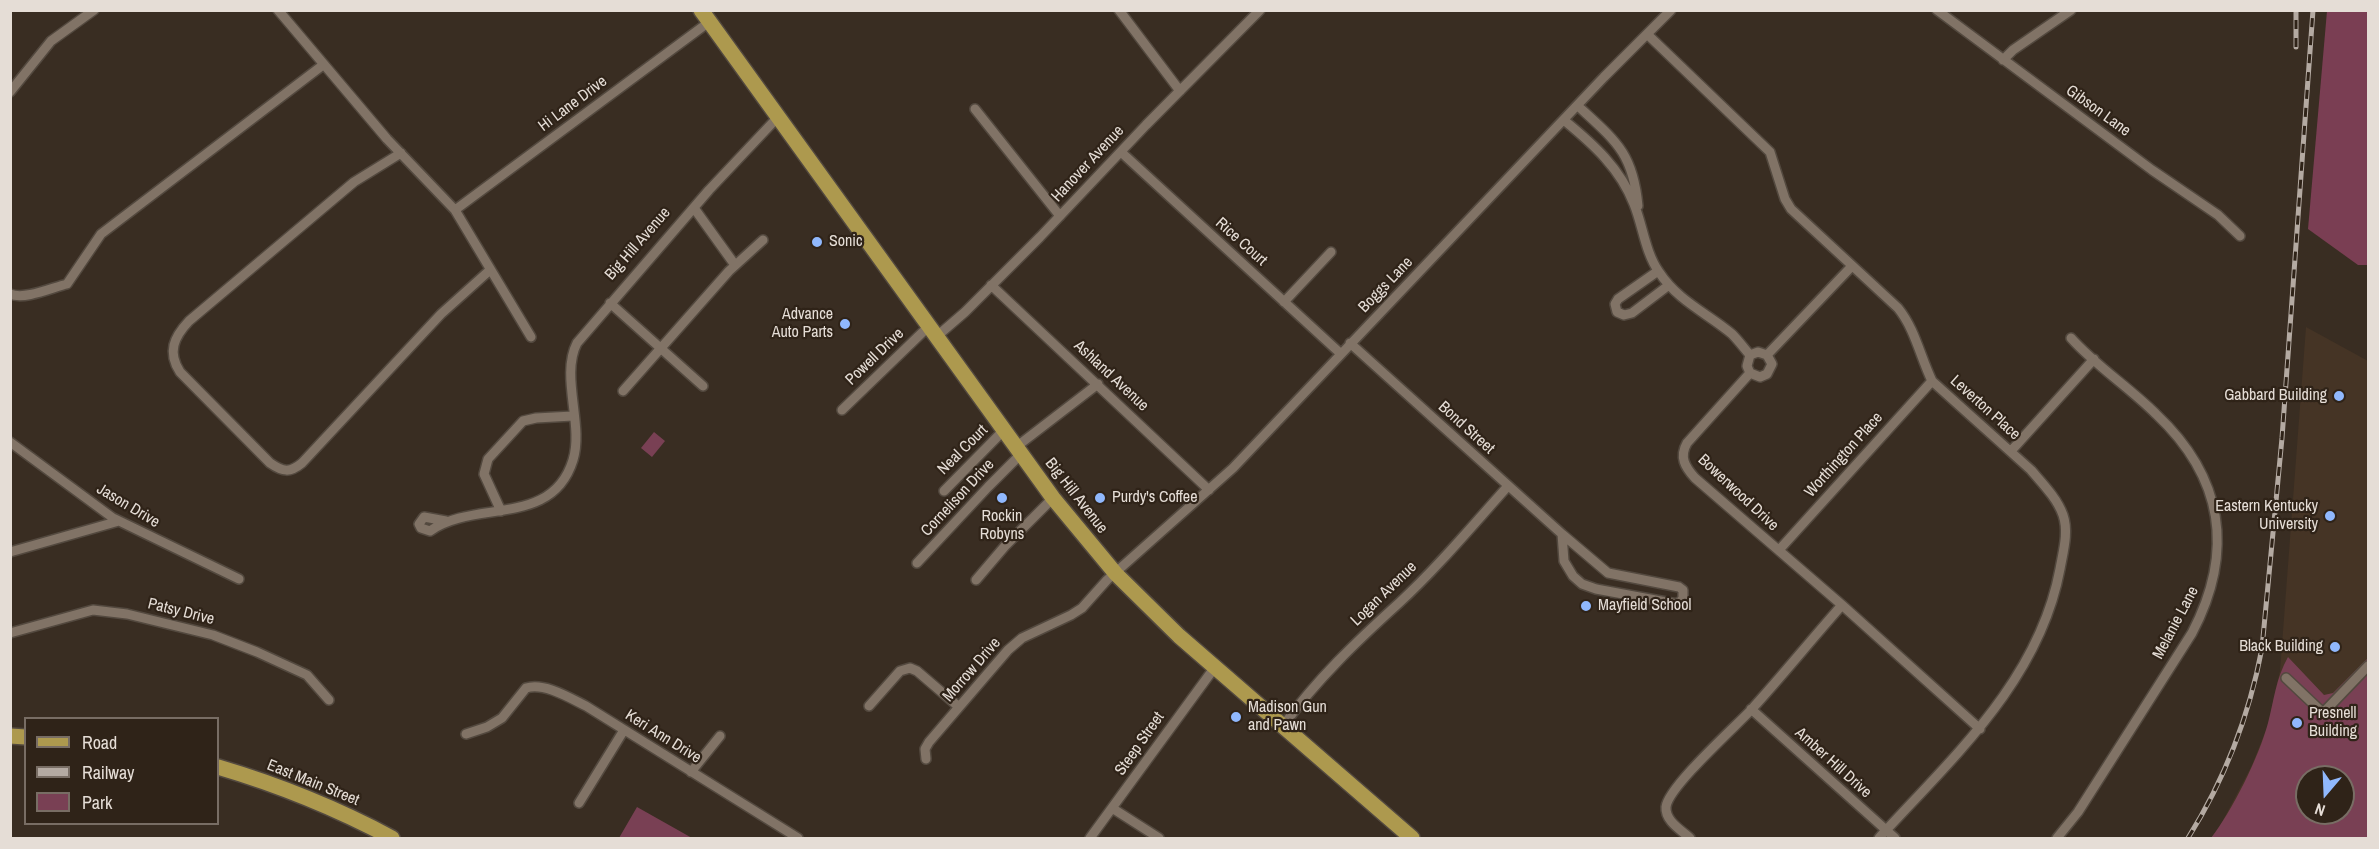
<!DOCTYPE html>
<html>
<head>
<meta charset="utf-8">
<style>
	body { margin:0 }
	#map { position:relative; width:2379px; height:849px; overflow:hidden; background:#392d22; font-family:"Archivo Narrow",sans-serif }
	canvas { display:block }
	.frame { position:absolute; inset:0; border:12px solid #e5ddd6; pointer-events:none }
	.legend { position:absolute; left:24px; top:717px; width:195px; height:108px; box-sizing:border-box; background:#2f2318; border:2px solid #786d64; margin:0; padding:8px 10px; list-style:none; font-size:18px; color:#e5ddd6 }
	.legend li { display:flex; align-items:center; gap:12px; height:30px }
	.legend b { width:30px; border:2px solid #786d64 }
	.north { position:absolute; left:2295px; top:765px; width:60px; height:60px; box-sizing:border-box; background:#2f2318; border:2px solid #786d64; border-radius:50%; rotate:199deg; font-size:16px; font-weight:700; line-height:24px; text-align:center; color:#e5ddd6 }
	.north::after { content:''; display:block; margin:auto; width:21px; height:27px; background:#90b8fd; clip-path:polygon(50% 0,100% 100%,50% 72%,0 100%) }
</style>
</head>
<body>
<div id="map">
<canvas width="2379" height="849"></canvas>
<div class="frame"></div>
<ul class="legend">
<li><b style="height:8px;background:#ad994e"></b>Road</li>
<li><b style="height:8px;background:#b4aaa2"></b>Railway</li>
<li><b style="height:16px;background:#794054"></b>Park</li>
</ul>
<div class="north">N</div>
</div>
<script>
const ctx = document.querySelector('canvas').getContext('2d');
ctx.lineJoin = 'round';
function fillPath(path, color) {
  ctx.fillStyle = color;
  ctx.fill(path, 'evenodd');
}
function trace(path, color, width, dash) {
  ctx.strokeStyle = color;
  ctx.lineWidth = width;
  ctx.lineCap = dash ? 'butt' : 'round';
  ctx.setLineDash(dash || []);
  ctx.stroke(path);
}
function drawText(font, color, halo, rows, align = 'center') {
  ctx.font = font + ' "Archivo Narrow",sans-serif';
  ctx.lineWidth = 4.5;
  ctx.setLineDash([]);
  ctx.textBaseline = 'middle';
  ctx.strokeStyle = halo;
  ctx.fillStyle = color;
  for (const [text, x, y, turn = 0] of rows) {
    ctx.save();
    ctx.translate(x, y);
    ctx.rotate((+turn || 0) * Math.PI / 180);
    ctx.textAlign = isNaN(turn) ? turn : align;
    if (halo) ctx.strokeText(text, 0, 0);
    ctx.fillText(text, 0, 0);
    ctx.restore();
  }
}
fillPath(new Path2D(`
	M2306,327L2368,361V838H2211L2220,826L2252,765L2268,725L2280,671ZM2307,777H2343V813H2307Z`), '#453425');
fillPath(new Path2D(`
	M654,432L665,441L652,457L641,448Z
	M2288,657L2324,695L2333,693L2368,658V838H2211C2232,811 2259,757 2268,723C2274,700 2276,678 2288,657ZM2307,777H2343V813H2307Z
	M637,807L692,838H619Z`), '#794054');
fillPath(new Path2D(`
	M2327,11H2368V265H2358L2308,229Z`), '#7a3e53');
const minor = new Path2D(`
	M278,10L387,139L455,210L531,337
	M1119,10L1180,91
	M1937,10L2152,170L2218,215L2240,236
	M1647,34L1770,152L1785,199L1791,209L1898,308C1915,329 1920,356 1932,381L2031,470C2042,483 2057,498 2063,515C2069,532 2063,552 2060,569C2039,681 1952,758 1879,838
	M2003,60L2013,50L2071,10
	M10,92L51,41L94,10
	M1578,106C1616,141 1633,153 1638,206
	M975,109L1060,216
	M1565,121C1593,144 1620,168 1634,204C1643,226 1645,252 1659,272C1678,301 1707,313 1732,334C1738,340 1744,348 1750,355
	M1121,152L1340,353
	M401,153L354,182L189,321C174,337 167,352 180,372L270,463C283,472 290,473 302,463L441,314L490,270
	M694,208L735,265
	M455,210L709,22
	M1658,271L1618,299L1615,304L1617,312L1624,315L1632,313L1669,285
	M991,285L1209,490
	M10,294C25,300 51,288 67,284L101,234L323,65
	M1284,302L1331,252
	M610,303L703,386
	M936,337L965,312L1040,237L1146,125L1260,10
	M1350,343L1562,534
	M1767,355L1852,266
	M1750,373L1687,443C1679,457 1685,467 1695,478L1842,605L1980,729
	M1750,373L1760,377L1767,374L1772,364L1767,355
	M1750,373L1747,366L1750,355L1758,352L1767,355
	M623,391L729,271L763,240
	M842,410L929,326
	M10,442L113,518L239,579
	M1016,447L1098,384
	M2011,451L2094,359
	M944,491L1004,430
	M501,511L484,474L488,459L523,421L536,418L573,416
	M446,521L424,517L419,524L421,528L430,531C475,499 552,528 573,460C584,425 560,376 577,343L709,190L777,118
	M1562,534L1608,573L1679,587L1683,590V599L1677,604L1596,589L1582,584L1573,576L1564,561Z
	M1779,550L1932,381
	M10,552L119,521
	M917,563L988,487L1021,454
	M976,580L1005,546L1053,498
	M10,633L93,610L127,614L213,635L257,652L307,675L329,700
	M2286,678L2323,713L2368,666
	M869,706L900,671L910,668L917,671L959,707
	M1751,709L1895,838
	M1283,726C1316,680 1357,641 1399,603C1438,567 1472,526 1508,486
	M466,734L487,727L502,718L526,688C544,682 570,698 586,706L798,838
	M926,759L925,749L929,742L1008,650L1022,638L1071,615L1082,608L1107,580L1233,468L1604,77L1671,10
	M691,772L720,736
	M579,803L624,730
	M1112,808L1159,838
	M1090,838L1215,667
	M1690,838C1681,830 1665,821 1666,807C1668,787 1735,727 1751,710C1782,676 1811,640 1842,605
	M2057,838L2078,812L2192,633C2235,551 2223,477 2156,414C2129,387 2096,366 2071,338`);
const primary = new Path2D(`
	M701,10L1053,498L1116,574L1179,636L1412,838
	M10,736L26,737
	M218,767C279,785 336,808 392,838`);
trace(minor, '#53493f', 12);
trace(primary, '#53493f', 18);
trace(minor, '#817366', 9);
trace(primary, '#ad994e', 15);
const rail = new Path2D(`
	M2296,47V10
	M2188,838C2225,779 2249,717 2262,648L2282,438L2313,10`);
trace(rail, '#b4aaa2', 5);
trace(rail, '#2f2318', 3, [9]);
for (const [x, y, r, color] of [
	[817,242,6,"#90b8fd"],
	[845,324,6,"#90b8fd"],
	[2339,396,6,"#90b8fd"],
	[1002,498,6,"#90b8fd"],
	[1100,498,6,"#90b8fd"],
	[2330,516,6,"#90b8fd"],
	[1586,606,6,"#90b8fd"],
	[2335,647,6,"#90b8fd"],
	[1236,717,6,"#90b8fd"],
	[2297,723,6,"#90b8fd"]
]) {
  const dot = new Path2D();
  dot.arc(x, y, r, 0, 2 * Math.PI);
  ctx.fillStyle = color;
  ctx.fill(dot);
  trace(dot, '#2f2318', 2);
}
drawText('16px', '#e5ddd6', '#2f2318', [
	["Hi Lane Drive",573,104,-37],
	["Gibson Lane",2098,111,36],
	["Hanover Avenue",1088,164,-47],
	["Rice Court",1241,242,42],
	["Big Hill Avenue",638,244,-49],
	["Boggs Lane",1386,285,-46],
	["Powell Drive",875,357,-44],
	["Ashland Avenue",1111,376,43],
	["Leverton Place",1985,408,42],
	["Bond Street",1466,428,42],
	["Neal Court",963,450,-45],
	["Worthington Place",1844,455,-48],
	["Bowerwood Drive",1738,493,43],
	["Big Hill Avenue",1076,496,52],
	["Cornelison Drive",958,498,-47],
	["Jason Drive",128,506,31],
	["Logan Avenue",1384,594,-44],
	["Patsy Drive",181,612,14],
	["Melanie Lane",2176,623,-62],
	["Morrow Drive",972,670,-49],
	["Keri Ann Drive",663,737,32],
	["Steep Street",1140,744,-55],
	["Amber Hill Drive",1833,763,42],
	["East Main Street",313,783,22]
]);
drawText('16px', '#e5ddd6', '#2f2318', [
	["Sonic",829,242],
	["Advance",833,315,"right"],
	["Auto Parts",833,333,"right"],
	["Gabbard Building",2327,396,"right"],
	["Purdy's Coffee",1112,498],
	["Eastern Kentucky",2318,507,"right"],
	["University",2318,525,"right"],
	["Rockin",1002,517,"center"],
	["Robyns",1002,535,"center"],
	["Mayfield School",1598,606],
	["Black Building",2323,647,"right"],
	["Madison Gun",1248,708],
	["and Pawn",1248,726],
	["Presnell",2309,714],
	["Building",2309,732]
], 'left');
</script>
</body>
</html>
